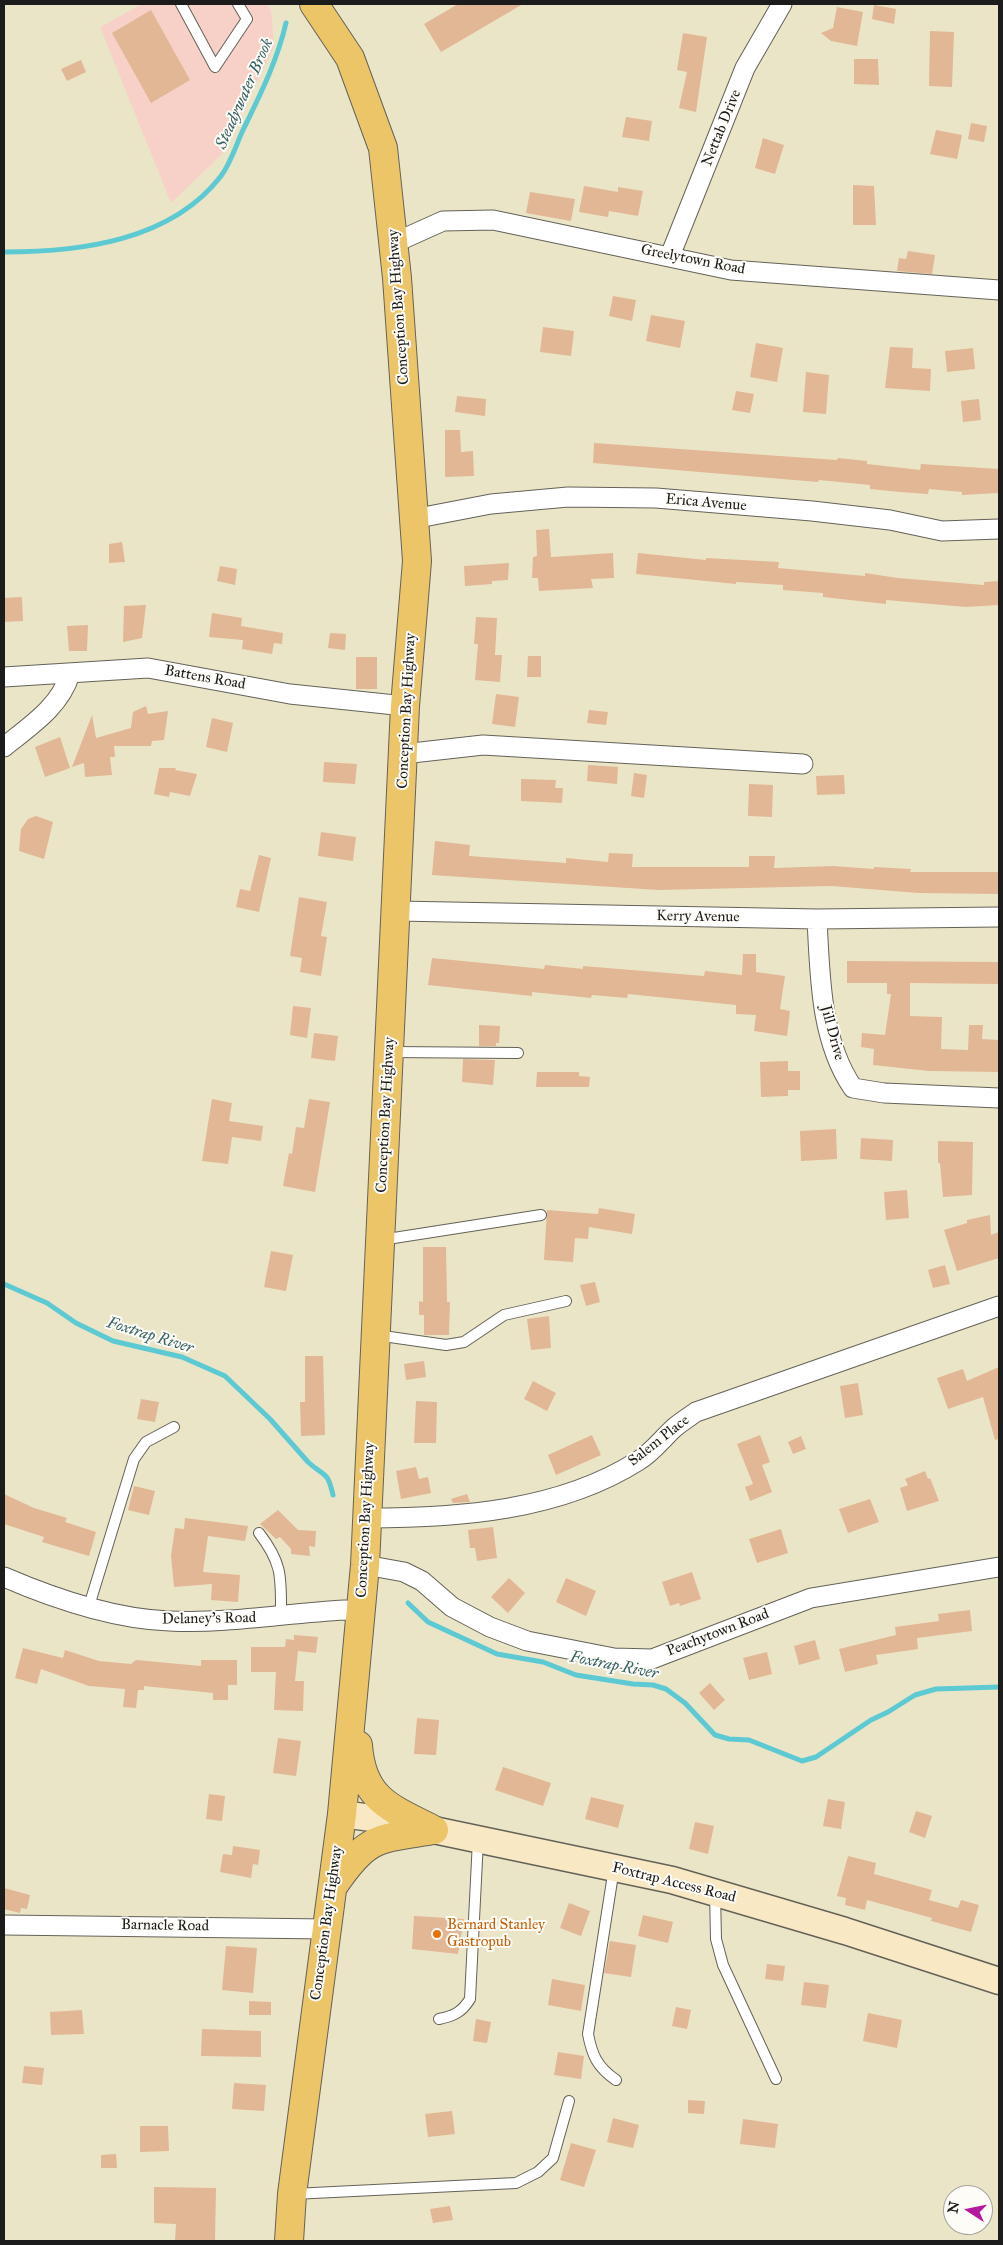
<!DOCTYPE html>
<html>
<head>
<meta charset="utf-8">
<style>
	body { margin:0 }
	#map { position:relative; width:1003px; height:2245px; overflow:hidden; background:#ebe5c7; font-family:"IM FELL Great Primer",serif }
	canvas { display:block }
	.frame { position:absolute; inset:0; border:5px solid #1c1c1c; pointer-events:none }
	.north { position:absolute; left:943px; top:2185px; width:50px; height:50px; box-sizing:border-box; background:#fdfcf7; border:1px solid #a3a29f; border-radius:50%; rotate:281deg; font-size:14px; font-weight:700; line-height:20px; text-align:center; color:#1c1c1c }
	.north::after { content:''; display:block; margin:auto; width:18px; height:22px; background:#b5179e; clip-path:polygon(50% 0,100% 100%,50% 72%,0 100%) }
</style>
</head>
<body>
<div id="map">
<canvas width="1003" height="2245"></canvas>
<div class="frame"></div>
<div class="north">N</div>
</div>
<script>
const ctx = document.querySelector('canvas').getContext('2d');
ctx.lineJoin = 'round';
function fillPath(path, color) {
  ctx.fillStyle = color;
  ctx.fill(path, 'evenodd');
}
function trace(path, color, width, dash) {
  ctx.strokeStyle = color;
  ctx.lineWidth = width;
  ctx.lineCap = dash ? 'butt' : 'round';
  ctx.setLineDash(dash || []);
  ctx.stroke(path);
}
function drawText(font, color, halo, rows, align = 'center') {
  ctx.font = font + ' "IM FELL Great Primer",serif';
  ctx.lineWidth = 4;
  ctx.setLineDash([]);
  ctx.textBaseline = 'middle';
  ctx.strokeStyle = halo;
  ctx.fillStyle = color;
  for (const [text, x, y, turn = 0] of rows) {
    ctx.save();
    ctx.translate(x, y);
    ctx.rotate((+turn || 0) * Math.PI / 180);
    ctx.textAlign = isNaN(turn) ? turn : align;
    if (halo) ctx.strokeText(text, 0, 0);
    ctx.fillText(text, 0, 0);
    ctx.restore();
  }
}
fillPath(new Path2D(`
	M142,4H267L271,10L274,47L221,155L171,203L100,27Z`), '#f7d1c7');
trace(new Path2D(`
	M4,252C80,252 171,241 221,176C232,161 236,144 244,128C261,93 277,61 286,23
	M4,1284L47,1303L76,1323L113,1341L182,1357L225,1376L270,1419L308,1462C324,1477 327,1469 333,1495
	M408,1603L428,1622L497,1654L543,1662L576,1675L633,1684L653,1685L666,1689L685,1703L715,1735L729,1739L749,1740L802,1761L816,1757L871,1720L888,1712L915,1695L936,1689L999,1687`), '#5cc9d3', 5);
fillPath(new Path2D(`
	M458,4H523L441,52L424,24Z
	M874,5L896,9L894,24L872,19Z
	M837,7L863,12L857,46L831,41L821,33L833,28Z
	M151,10L190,80L151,103L112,33Z
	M930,31L954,32L952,87L929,86Z
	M683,33L707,37L696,112L679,108L687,72L677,70Z
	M854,59H878L879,85L854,84Z
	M81,60L86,72L67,81L61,69Z
	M626,117L652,121L649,141L622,137Z
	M971,123L987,126L984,142L968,139Z
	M936,130L962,135L957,159L930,154Z
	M763,138L784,145L775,174L755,168Z
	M853,185L874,186L876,225H853Z
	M584,186L618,192V187L643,191L638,216L609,211L608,217L579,212Z
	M530,192L575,199L571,221L526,213Z
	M908,251L935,255L932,274L897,271L899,258L906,259Z
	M613,296L636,300L632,321L609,316Z
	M651,315L685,321L680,348L646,341Z
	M543,327L574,331L571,356L540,352Z
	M756,343L783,348L777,382L750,377Z
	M890,347L913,348L912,368L931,369L930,391L885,388Z
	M973,348L975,369L947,372L945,351Z
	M806,372L829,375L826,414L803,412Z
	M736,391L754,394L750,413L732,410Z
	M457,396L486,399L485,416L455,412Z
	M979,399L981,420L963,422L961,401Z
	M445,430H460L461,452L473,451L474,476L445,477Z
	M594,443L837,460L838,458L867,461V464L920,470L921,464L999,469V493L962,495V492L929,489L928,494L900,492L870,489V485L819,480L818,482L593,463Z
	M549,529L551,557L613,553L614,578L591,579L593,588L539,591L538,578H532L533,557L537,556L536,530Z
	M122,542L125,562L109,563V544Z
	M638,553L706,560V558L779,562L778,568L865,576V573L898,578L984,585V582L999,581V605L966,607L886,600V604L823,597V593L783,590V585L736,582V584L636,574Z
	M509,563L508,580L492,581V584L465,586L464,566Z
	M220,566L237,569L235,585L217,581Z
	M22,597L23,621L4,622V598Z
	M146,605L142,638L123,642L124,606Z
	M212,613L242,618L241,626L283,633L282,644L274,643L272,654L242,649L243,640L209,637Z
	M476,617L497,618L495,655H502L500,682L475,680L478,644H474Z
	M88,625L87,651H69L67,626Z
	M330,633L346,634L345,650L328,648Z
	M528,656H541V677H527Z
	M356,657H377V689H356Z
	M496,694L519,697L515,727L492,724Z
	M146,706L148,714L168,711L164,740L152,741L151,746H114L115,757H110L112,775L85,777L84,763L72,767L92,715L96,738L131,728L133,712Z
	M589,710L608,712L606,725L587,723Z
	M212,718L233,723L227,752L206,747Z
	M60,737L70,768L45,777L35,747Z
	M324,762L357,764L355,784L323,782Z
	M588,765L618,767L617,784L587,781Z
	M159,768H176L175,770L197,774L190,796L170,792L169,797L154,794Z
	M634,773L647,775L644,798L631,796Z
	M844,775L845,794L817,795L816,776Z
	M521,779L556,780L555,788H563L562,803L521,801Z
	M749,784L773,785L772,817L748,816Z
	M36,816L53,822L44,859L19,851L21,829L28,819Z
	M321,832L356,837L353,861L318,856Z
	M435,841L470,845L469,856L566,863V858L608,862L609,853L633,854L632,867H749V856H775L774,868L833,866L874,869V867L911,869L910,872H999V894L918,893L832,886L658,890L432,875Z
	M259,855L271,858L259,912L236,907L240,889L250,891Z
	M299,897L327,902L321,936L327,937L321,976L300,972L302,958L290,956Z
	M743,954H756V972L785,976L780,1009L790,1011L787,1036L754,1031L756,1015L736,1014V1005L628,994L627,998L592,995L591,998L532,992V996L428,985L432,958L544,969L545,965L583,969V966L704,976L705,971L742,975Z
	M847,961L999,962V984L910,983V1016L942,1017L941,1049L968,1050L969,1025H983L982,1039L999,1040V1072L929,1071L873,1065L874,1049L861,1047L862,1033L885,1035L891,994H887V983H847Z
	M293,1006L311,1008L307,1038L290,1035Z
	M479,1025L500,1026L499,1043H496V1046H479Z
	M314,1033L338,1036L335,1061L311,1058Z
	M463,1059L495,1060L493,1085L462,1082Z
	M788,1061V1071H800V1090H788V1096L761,1097L760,1062Z
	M537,1072H579V1076L590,1077L589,1087H536Z
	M212,1099L232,1103L229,1121L263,1126L261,1141L232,1137L228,1164L202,1161Z
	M309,1099L330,1102L315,1192L283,1186L289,1153L292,1154L296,1127L304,1128Z
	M836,1129L837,1159L801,1161L800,1131Z
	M861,1138L893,1140L892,1161L860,1159Z
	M938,1141L973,1142L972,1195L943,1197L940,1163H938Z
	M907,1190L909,1218L886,1220L884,1192Z
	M599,1208L635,1214L632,1234L589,1227L588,1239L575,1238L573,1262L544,1260L547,1210L598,1214Z
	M990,1215L991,1235L999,1232V1258L957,1271L944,1230L967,1223V1220Z
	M423,1247H446L447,1302H450L449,1335H424V1315H419V1301L423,1302Z
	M271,1251L293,1255L286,1291L264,1287Z
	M945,1265L950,1284L933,1288L928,1270Z
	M595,1282L600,1302L586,1306L580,1285Z
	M549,1316L551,1348L531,1350L527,1319Z
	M305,1356H323L325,1435L301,1436L300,1402H305Z
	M424,1361L426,1377L406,1380L404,1364Z
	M999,1367V1439L995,1440L983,1397L948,1409L937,1378L963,1369L967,1381Z
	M533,1381L556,1393L547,1411L524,1399Z
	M858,1383L863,1415L845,1418L840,1386Z
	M141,1399L159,1402L155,1422L137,1419Z
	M416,1401L437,1402L436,1443H414Z
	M592,1435L601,1455L556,1475L548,1455Z
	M760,1435L770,1462L762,1465L772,1492L750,1501L745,1487L753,1484L737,1444Z
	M801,1436L806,1449L793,1454L788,1442Z
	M416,1467L419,1479L428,1477L431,1493L401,1499L396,1471Z
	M925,1471L928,1479L930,1478L939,1501L907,1511L900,1488L908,1485L905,1479Z
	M134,1486L155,1491L149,1515L128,1510Z
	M4,1494L34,1508L67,1518L65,1522L96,1532L89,1556L42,1542L44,1537L4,1524Z
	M467,1494L470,1502L453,1503L451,1499Z
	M870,1499L879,1522L848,1533L839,1509Z
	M278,1510L298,1530L316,1531L315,1547L309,1546L310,1556L291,1554V1549L280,1537L276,1539L260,1524Z
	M185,1518L248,1526L245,1541L208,1536L203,1572L240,1575L238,1602L211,1600L212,1584L174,1587L171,1556L175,1528L184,1529Z
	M493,1527L497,1558L477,1561L475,1548H470L468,1530Z
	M781,1529L788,1553L757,1563L749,1539Z
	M692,1572L701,1599L680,1606L679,1603L670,1606L662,1582Z
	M509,1578L525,1593L508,1613L491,1597Z
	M566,1578L596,1591L586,1616L556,1602Z
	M970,1610L972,1631L917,1638L918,1649L876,1655L878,1664L845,1672L839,1649L896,1635L895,1627L939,1621L938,1614Z
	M294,1635L318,1637L316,1653L298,1651L295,1681H304L303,1711L274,1710L276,1672H251V1647H285L286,1639L294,1640Z
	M815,1640L820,1659L799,1665L794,1646Z
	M23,1648L63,1658L65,1650L99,1661L131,1664L136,1660L201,1666V1660H237V1685H228V1700H213V1693L144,1686V1690H138L136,1708L123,1707L125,1689L89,1686L41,1669L37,1684L15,1678Z
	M767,1652L772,1674L749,1680L743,1658Z
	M710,1683L725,1700L714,1710L699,1693Z
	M417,1718L439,1720L436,1755L414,1754Z
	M278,1738L301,1741L296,1776L273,1773Z
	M503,1767L551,1783L543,1806L495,1790Z
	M209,1794L225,1796L222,1821L206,1819Z
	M591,1797L624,1805L618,1828L585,1819Z
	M828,1799L845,1802L841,1829L823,1826Z
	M916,1811L932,1816L925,1838L909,1832Z
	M695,1822L714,1826L708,1854L689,1849Z
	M233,1846L260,1850L258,1865L253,1864L251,1878L220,1872L223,1854L232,1855Z
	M848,1856L876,1863L874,1874L932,1890L929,1900L958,1908L961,1900L979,1905L971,1932L931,1921L932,1918L867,1900L865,1910L845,1905L846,1898L837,1896Z
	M4,1888L30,1895L27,1909L21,1908L20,1913L4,1909Z
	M569,1903L590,1911L581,1936L560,1928Z
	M643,1915L673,1922L668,1943L638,1936Z
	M414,1916L464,1919L458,1954L412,1949Z
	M610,1941L636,1945L631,1977L604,1973Z
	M226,1946L257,1948L253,1993L222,1990Z
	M767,1964L785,1966L783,1981L765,1979Z
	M552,1979L585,1985L581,2011L548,2005Z
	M804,1982L829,1985L826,2008L801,2005Z
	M249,2001L271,2002V2015H249Z
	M676,2007L691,2010L687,2029L672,2026Z
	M82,2010L84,2034L51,2035L50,2012Z
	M868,2013L902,2020L897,2048L863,2041Z
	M476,2019L491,2022L487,2043L473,2041Z
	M202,2029L261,2031V2057L201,2056Z
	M558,2052L584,2056L581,2079L554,2075Z
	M24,2066L44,2068L42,2085L22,2083Z
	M234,2083L266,2085L264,2111L232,2109Z
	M688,2100L705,2101L704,2114L688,2113Z
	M452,2111L455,2134L428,2137L425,2114Z
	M613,2118L639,2125L633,2148L607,2142Z
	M743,2119L778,2124L775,2148L740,2144Z
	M140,2126H168L169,2151L140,2152Z
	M571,2143L596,2150L584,2187L560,2180Z
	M116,2154L117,2168H101V2155Z
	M154,2187L216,2188L215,2241H175L176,2224L154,2223Z
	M450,2206L453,2220L433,2223L430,2209Z`), '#e2b795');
const service = new Path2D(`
	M181,4L215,67L247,19L238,4
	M390,1052L518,1053
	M381,1240L541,1215
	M376,1335L446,1345L464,1342L504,1315L566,1301
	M259,1533C283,1564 281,1578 281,1616
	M89,1606L134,1459L146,1442L174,1427
	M614,1868L588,2034C592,2055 597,2067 616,2080
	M715,1893L716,1939L723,1965L776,2079
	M439,2019C454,2016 462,2012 470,1999L478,1840
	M293,2194L516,2183L538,2172L553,2158L569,2101`);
const minor = new Path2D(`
	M394,243L443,221L493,220L731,270L999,290
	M670,256L745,68L782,4
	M413,519L491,504L568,497L656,498L812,511L890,520L942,531L999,529
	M4,677L148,668L290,694L405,706
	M4,747C30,726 60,707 70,674
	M403,754L483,745L803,764
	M397,911L817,919L999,917
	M817,919C820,975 820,1040 853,1088L884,1093L999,1098
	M367,1518C458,1518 559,1511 638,1461C652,1453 663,1438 674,1428C681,1422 689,1417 696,1412L999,1306
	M365,1565L404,1572L422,1581L452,1607L490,1627L527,1641L614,1658L652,1659L811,1598L999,1567
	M4,1577C55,1599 113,1619 169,1621C228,1624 286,1613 345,1610L361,1612
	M4,1925L327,1929`);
const secondary = new Path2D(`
	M342,1814L386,1820L672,1880L845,1931L999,1981`);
const primary = new Path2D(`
	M358,1745C362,1800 391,1808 434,1830
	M334,1885C368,1835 378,1839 434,1830
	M289,2241L292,2194L342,1814L365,1565L405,706L417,561L397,278L383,148L350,58L314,4`);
trace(service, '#646258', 12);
trace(minor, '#646258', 21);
trace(secondary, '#646258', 29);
trace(primary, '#646258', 30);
trace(service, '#fff', 10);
trace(minor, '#fff', 19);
trace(secondary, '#f8e8c3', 26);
trace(primary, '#edc569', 28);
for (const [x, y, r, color] of [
	[437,1934,5,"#e8710a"]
]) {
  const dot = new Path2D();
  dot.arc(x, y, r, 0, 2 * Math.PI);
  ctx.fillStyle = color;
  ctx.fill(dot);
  trace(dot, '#fdfcf7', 2);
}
drawText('15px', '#1c1c1c', '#fdfcf7', [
	["Nettab Drive",722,128,-68],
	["Greelytown Road",693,260,11],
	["Conception Bay Highway",399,307,-94],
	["Erica Avenue",706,503,5],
	["Battens Road",205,678,10],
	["Conception Bay Highway",407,711,-87],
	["Kerry Avenue",698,917,1],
	["Jill Drive",832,1033,75],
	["Conception Bay Highway",386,1115,-87],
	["Salem Place",659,1441,-38],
	["Conception Bay Highway",366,1520,-87],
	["Delaney's Road",209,1619,-1],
	["Peachytown Road",718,1633,-21],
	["Foxtrap Access Road",674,1883,14],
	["Conception Bay Highway",327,1923,-82],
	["Barnacle Road",165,1926,1]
]);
drawText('15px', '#c56008', '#fdfcf7', [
	["Bernard Stanley",447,1925],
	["Gastropub",447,1942]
], 'left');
drawText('italic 16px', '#366165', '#fdfcf7', [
	["Steadywater Brook",245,94,-66],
	["Foxtrap River",150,1336,17],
	["Foxtrap River",614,1666,11]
]);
</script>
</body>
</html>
